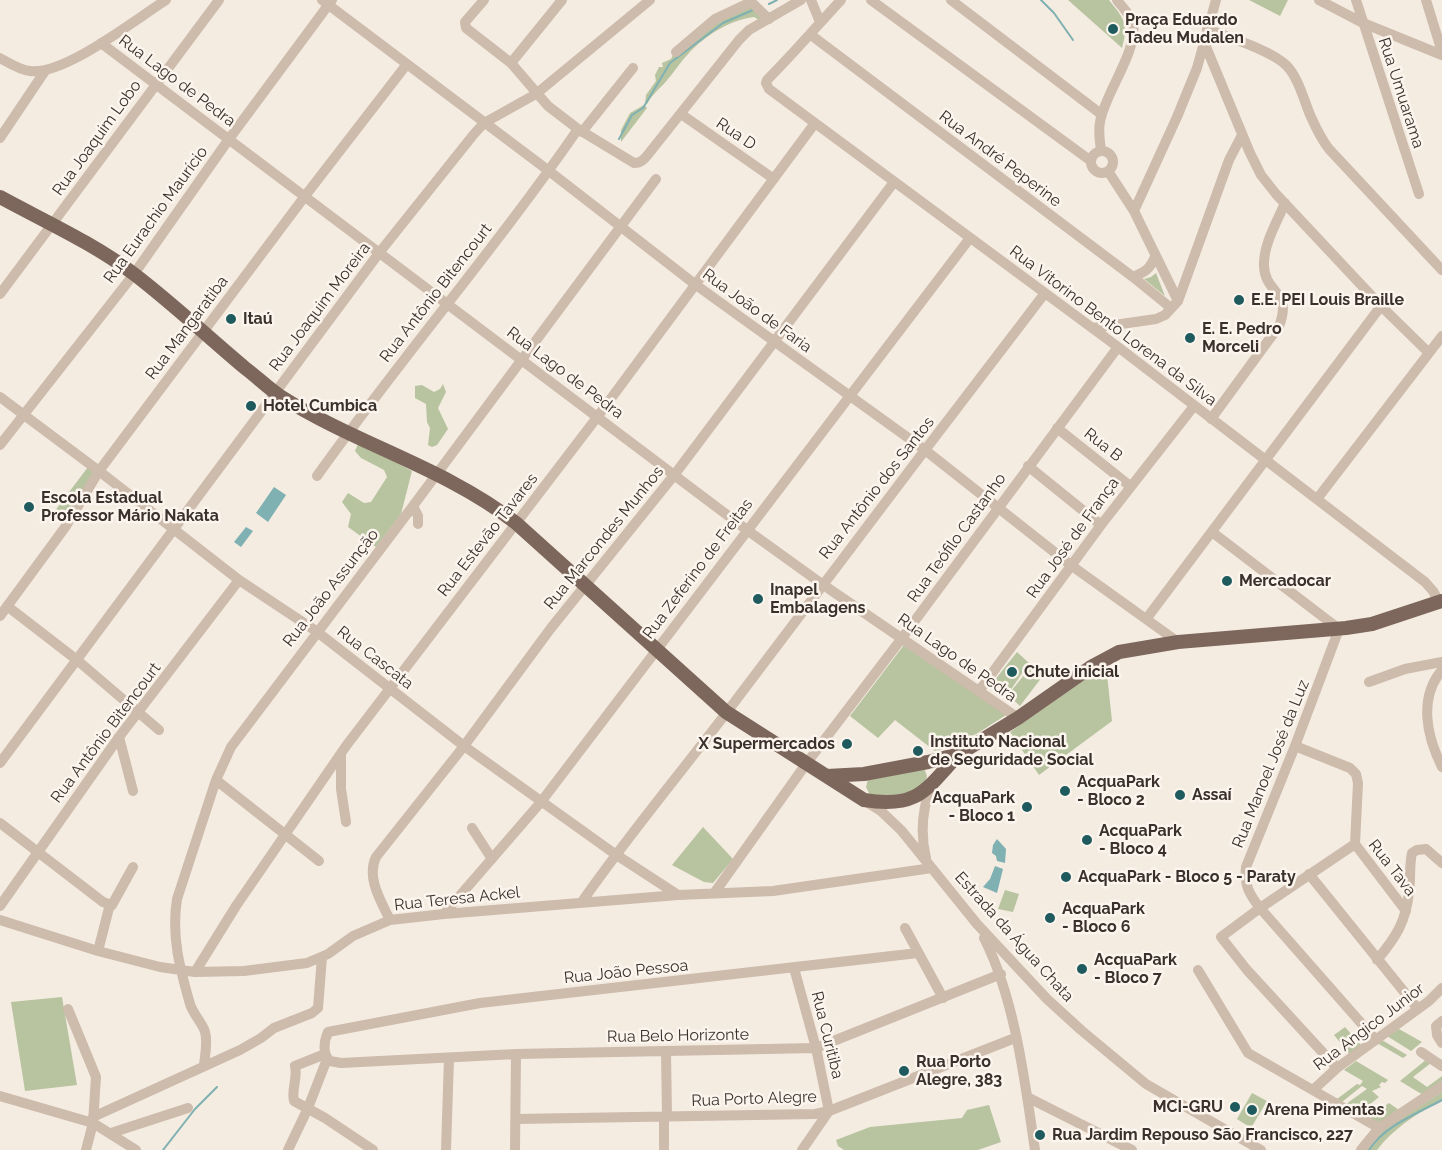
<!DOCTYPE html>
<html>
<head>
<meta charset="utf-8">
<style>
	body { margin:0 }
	canvas { display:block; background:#f4ebe1 }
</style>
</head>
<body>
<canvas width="1442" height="1150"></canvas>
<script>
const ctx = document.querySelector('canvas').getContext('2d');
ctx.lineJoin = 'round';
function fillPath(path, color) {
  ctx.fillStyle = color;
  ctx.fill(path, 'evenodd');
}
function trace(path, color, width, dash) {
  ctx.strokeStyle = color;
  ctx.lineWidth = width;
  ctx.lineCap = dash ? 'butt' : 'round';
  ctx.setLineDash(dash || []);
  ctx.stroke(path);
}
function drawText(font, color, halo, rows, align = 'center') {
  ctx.font = font + ' Raleway,sans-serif';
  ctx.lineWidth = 5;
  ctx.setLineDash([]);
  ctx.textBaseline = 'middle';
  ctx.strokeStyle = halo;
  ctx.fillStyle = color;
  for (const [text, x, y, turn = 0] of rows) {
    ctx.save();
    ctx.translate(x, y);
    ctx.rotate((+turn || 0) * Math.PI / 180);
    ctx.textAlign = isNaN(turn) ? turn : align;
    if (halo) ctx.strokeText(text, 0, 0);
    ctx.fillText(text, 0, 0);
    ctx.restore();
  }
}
fillPath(new Path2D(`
	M1068,0H1109C1124,19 1129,23 1122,48Z
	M1249,0H1288L1280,16Z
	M751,7L761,16L759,20L754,17C729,20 705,36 689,53C681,61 675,71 668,79C661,88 653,93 647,104H645L646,95L656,81L655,75L659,67H663L662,63L671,59L673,55L706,27Z
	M644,105L647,108L621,142V130L630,113Z
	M1156,273L1165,296L1144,279L1151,277Z
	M443,384L446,392L438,408L448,429L437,445L432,447L428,445L430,428L427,422L426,404L415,398V386L422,385L434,392L440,389Z
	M359,442L412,471L401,514L376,547L348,527L351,514L342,502L348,493L364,503L371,502L387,477L384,470L361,458L355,451Z
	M88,467L96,473L77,502L60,523L51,516Z
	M904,645L1006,715L978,733L936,752L895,720L878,738L850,716Z
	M1017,652L1029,663L1008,694L994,681Z
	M1032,665L1042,677L1020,706L1008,695Z
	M1106,665L1112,721L1039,775L1010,732Z
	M924,768L927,776L924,786L899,796L870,795L866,787L868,779Z
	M703,827L733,859L713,883L704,882L672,865Z
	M1005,890L1019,894L1013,912L998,909Z
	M62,997L77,1085L25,1091L11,1002Z
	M1345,1027L1363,1047L1351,1056L1334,1035Z
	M1399,1029L1422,1042L1411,1051L1387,1036Z
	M1382,1040L1407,1055L1403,1058L1377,1043Z
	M1427,1059L1431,1063L1413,1077L1427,1087L1442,1076V1083L1423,1095L1400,1081Z
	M1356,1061L1388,1080L1385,1083L1382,1082L1379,1085L1381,1087L1372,1091L1379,1097L1359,1113L1346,1104L1367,1089L1362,1086L1342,1102L1337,1099L1357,1084L1360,1085L1363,1081L1344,1070Z
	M1442,1092V1101C1418,1112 1393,1129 1377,1150H1363L1373,1137Z
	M1252,1093L1267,1101L1251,1128L1237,1119Z
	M1389,1103L1399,1110L1378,1125L1368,1118Z
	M989,1105L1001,1142L978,1150H844L838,1146L836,1140L870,1127L962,1118L967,1110Z`), '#b8c4a0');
fillPath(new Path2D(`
	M274,487L286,495L268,522L256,513Z
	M246,527L253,531L241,547L234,542Z
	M997,839L1006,849L1005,863L997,861L996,856L992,853L993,845Z
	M995,866L1003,869L997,893L983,887L990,879Z`), '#7fb0b2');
trace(new Path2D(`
	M1041,0L1054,13L1073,40
	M769,4L777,0
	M619,139L632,115L643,108L670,63L723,23L753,10
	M163,1150L195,1109L217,1087
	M1369,1150C1384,1126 1418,1113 1442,1100`), '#7fb0b2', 2);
trace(new Path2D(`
	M322,0L549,171L696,285L925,450L1072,566L1178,642
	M484,0L465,22L466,28L511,63L548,106L578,129L634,163C642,163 645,158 650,152L739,40L749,30L801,0
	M749,0L769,19
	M811,0L820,22
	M841,0C816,27 793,54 767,80L766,83L769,89L1118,347L1425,582L1433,591L1439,602
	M871,0L1091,161
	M951,0L1101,114
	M1319,0L1363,23L1442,55
	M1356,0L1419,194
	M1426,0L1442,52
	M1207,29C1228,37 1273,51 1287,66C1299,79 1304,101 1311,117C1316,128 1321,139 1329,149L1442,270
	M811,35L1133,277L1171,308
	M1204,42L1250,153L1261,175L1276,194L1381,306L1429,353
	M101,43L747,530L822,584L1018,718
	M676,52L715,19L751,2
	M0,58C9,63 19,70 30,71C64,76 136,19 166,0
	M511,63L562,0
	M681,114L774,179
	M582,132L633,68
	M0,138L45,71
	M1101,151C1100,141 1098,132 1100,122C1104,95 1138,51 1133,24C1131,15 1122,7 1117,0
	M1091 162a11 11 0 1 1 22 0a11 11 0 1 1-22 0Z
	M1108,171L1134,211L1178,301
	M1134,211L1177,117L1197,68L1216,0
	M1133,277C1145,272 1150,269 1155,257
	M0,294L219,0
	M1093,328L1156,319L1165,315L1178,301L1229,160L1242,135
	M0,397L99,471L239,580L316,631L464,746L615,854L678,895
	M1211,419L1279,326C1293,291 1265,294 1264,266C1263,245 1277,222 1285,203
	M1057,428L1130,486
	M0,445L134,274L229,139L332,0
	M1028,466L1101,525
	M317,476C401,358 496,248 578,129
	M1317,499L1442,336
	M413,506L418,516V524
	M1212,532L1339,629L1295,746L1246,867C1244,885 1249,894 1260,908L1376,1040
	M7,606L77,660L159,730
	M0,616L66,526L99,471L305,196L407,64
	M1147,618L1381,306
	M1442,670C1418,698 1427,737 1442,767
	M1369,682L1405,669L1442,662
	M979,691L1101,525L1194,406
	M119,737L133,791
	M1295,746L1350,768L1356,774L1358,783L1355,844
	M341,754V789L346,822
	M0,763L379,253L474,134L484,123L536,94L650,0
	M216,780L319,861
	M865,801L881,811L901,830L977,924L1047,999L1081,1030L1146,1084L1261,1150
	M0,823L103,902L112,905L109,908L98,951
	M472,828L492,859
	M1355,844L1406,911
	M926,858C920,833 922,810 931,786
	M1309,874L1418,1009
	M715,892L806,764L902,638L1118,347
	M581,903C627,837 678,776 727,712C833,572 938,432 1045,293
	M112,905L133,867
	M0,906L119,737L239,580
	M444,914L541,802L970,238
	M0,920L98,951L160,967L195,972L244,971L307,963L328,954L353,936L390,920L444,914L678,895L773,891L932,868
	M390,920C381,901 366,878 376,857L464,746L551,628L675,474L894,182
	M905,928L943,998
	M984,938C1015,999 1025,1082 1035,1150
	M918,953L480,1003L328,1032C324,1041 322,1054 330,1061L341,1063L516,1054L816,1048L1001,974
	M1377,960C1396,937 1406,922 1409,892C1411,879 1409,866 1412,853L1417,850L1426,849L1442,863
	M794,968L816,1048L829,1111
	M1198,970L1248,1053L1379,1128
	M195,972L236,906L346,746L598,416L815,123
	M68,1009L96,1077L93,1123L86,1150
	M1442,1021L1436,1026L1437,1035L1442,1043
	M666,1051L667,1117
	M1421,1052L1442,1066
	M325,1054L295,1066C298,1079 291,1089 294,1101L325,1118L373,1150
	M204,1065C205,1055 208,1042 205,1032C203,1024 193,1014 190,1004C180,969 171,936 177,899L216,780L231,747L413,506L656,179
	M1337,1068L1247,970L1221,937L1260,908L1355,844
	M1313,1090L1337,1068L1429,1001L1442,988
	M0,1096L93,1123L136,1150
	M1027,1097L1132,1150
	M93,1117L240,1050L261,1038L274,1028L312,1013L318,1008L322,957
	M664,1117V1150
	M516,1119L815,1114L829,1111L1015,1038
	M111,1133L188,1108
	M288,1150L308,1108L327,1059
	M446,1150L449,1058
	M515,1150L516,1054
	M802,1150L829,1111
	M1361,1150L1379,1128L1442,1086`), '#cdbbac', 10);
trace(new Path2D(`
	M0,197C44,221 93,243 134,274C172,303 208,337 245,368C257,377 268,388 280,396C357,445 444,467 516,523L726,712L864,800C919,809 926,789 959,754
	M827,776L864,774L928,762L959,754L1018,718L1091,667L1119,652L1178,642L1346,628L1372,624L1442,601`), '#7d675c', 14);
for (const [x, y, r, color] of [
	[1113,29,6,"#1f5a5e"],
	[1239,300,6,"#1f5a5e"],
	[231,319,6,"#1f5a5e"],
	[1190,338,6,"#1f5a5e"],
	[251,406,6,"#1f5a5e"],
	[29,507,6,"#1f5a5e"],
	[1227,581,6,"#1f5a5e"],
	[758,599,6,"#1f5a5e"],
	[1012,672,6,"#1f5a5e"],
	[847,744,6,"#1f5a5e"],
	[918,751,6,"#1f5a5e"],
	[1065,791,6,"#1f5a5e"],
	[1180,795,6,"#1f5a5e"],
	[1027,807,6,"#1f5a5e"],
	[1087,840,6,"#1f5a5e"],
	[1066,877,6,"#1f5a5e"],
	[1050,918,6,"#1f5a5e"],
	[1082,969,6,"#1f5a5e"],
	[904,1071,6,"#1f5a5e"],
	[1235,1107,6,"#1f5a5e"],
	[1252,1110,6,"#1f5a5e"],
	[1040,1135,6,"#1f5a5e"]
]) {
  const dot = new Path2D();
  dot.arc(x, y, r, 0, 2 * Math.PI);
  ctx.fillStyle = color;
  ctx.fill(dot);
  trace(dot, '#fbf5ee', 2);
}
drawText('bold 16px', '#3b302b', '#fbf5ee', [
	["Praça Eduardo",1125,20],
	["Tadeu Mudalen",1125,38],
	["E.E. PEI Louis Braille",1251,300],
	["Itaú",243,319],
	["E. E. Pedro",1202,329],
	["Morceli",1202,347],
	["Hotel Cumbica",263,406],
	["Escola Estadual",41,498],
	["Professor Mário Nakata",41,516],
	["Mercadocar",1239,581],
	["Inapel",770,590],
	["Embalagens",770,608],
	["Chute inicial",1024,672],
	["Instituto Nacional",930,742],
	["de Seguridade Social",930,760],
	["X Supermercados",835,744,"right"],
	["AcquaPark",1077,782],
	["- Bloco 2",1077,800],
	["Assaí",1192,795],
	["AcquaPark",1015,798,"right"],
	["- Bloco 1",1015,816,"right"],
	["AcquaPark",1099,831],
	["- Bloco 4",1099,849],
	["AcquaPark - Bloco 5 - Paraty",1078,877],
	["AcquaPark",1062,909],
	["- Bloco 6",1062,927],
	["AcquaPark",1094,960],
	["- Bloco 7",1094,978],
	["Rua Porto",916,1062],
	["Alegre, 383",916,1080],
	["MCI-GRU",1223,1107,"right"],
	["Arena Pimentas",1264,1110],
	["Rua Jardim Repouso São Francisco, 227",1052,1135]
], 'left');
drawText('16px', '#3b302b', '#fbf5ee', [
	["Rua Lago de Pedra",177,81,37],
	["Rua Umuarama",1401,93,72],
	["Rua D",736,134,34],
	["Rua Joaquim Lobo",97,138,-54],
	["Rua André Peperine",1000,159,37],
	["Rua Eurachio Maurício",156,215,-54],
	["Rua Antônio Bitencourt",436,293,-52],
	["Rua Joaquim Moreira",320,307,-53],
	["Rua João de Faria",757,311,36],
	["Rua Vitorino Bento Lorena da Silva",1113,326,37],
	["Rua Mangaratiba",187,328,-53],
	["Rua Lago de Pedra",565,373,37],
	["Rua B",1103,445,38],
	["Rua Antônio dos Santos",877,488,-52],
	["Rua Estevão Tavares",488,535,-52],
	["Rua Marcondes Munhos",604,538,-51],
	["Rua Teófilo Castanho",957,538,-54],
	["Rua José de França",1073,538,-54],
	["Rua Zeferino de Freitas",698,569,-53],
	["Rua João Assunção",331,588,-52],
	["Rua Cascata",375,658,38],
	["Rua Lago de Pedra",957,658,35],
	["Rua Antônio Bitencourt",106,733,-53],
	["Rua Manoel José da Luz",1271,764,-68],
	["Rua Tava",1392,868,52],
	["Rua Teresa Ackel",457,899,-6],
	["Estrada da Água Chata",1014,937,48],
	["Rua João Pessoa",626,972,-6],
	["Rua Angico Junior",1369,1027,-37],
	["Rua Curitiba",827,1035,76],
	["Rua Belo Horizonte",678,1036,-1],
	["Rua Porto Alegre",754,1099,-2]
]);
</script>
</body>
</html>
